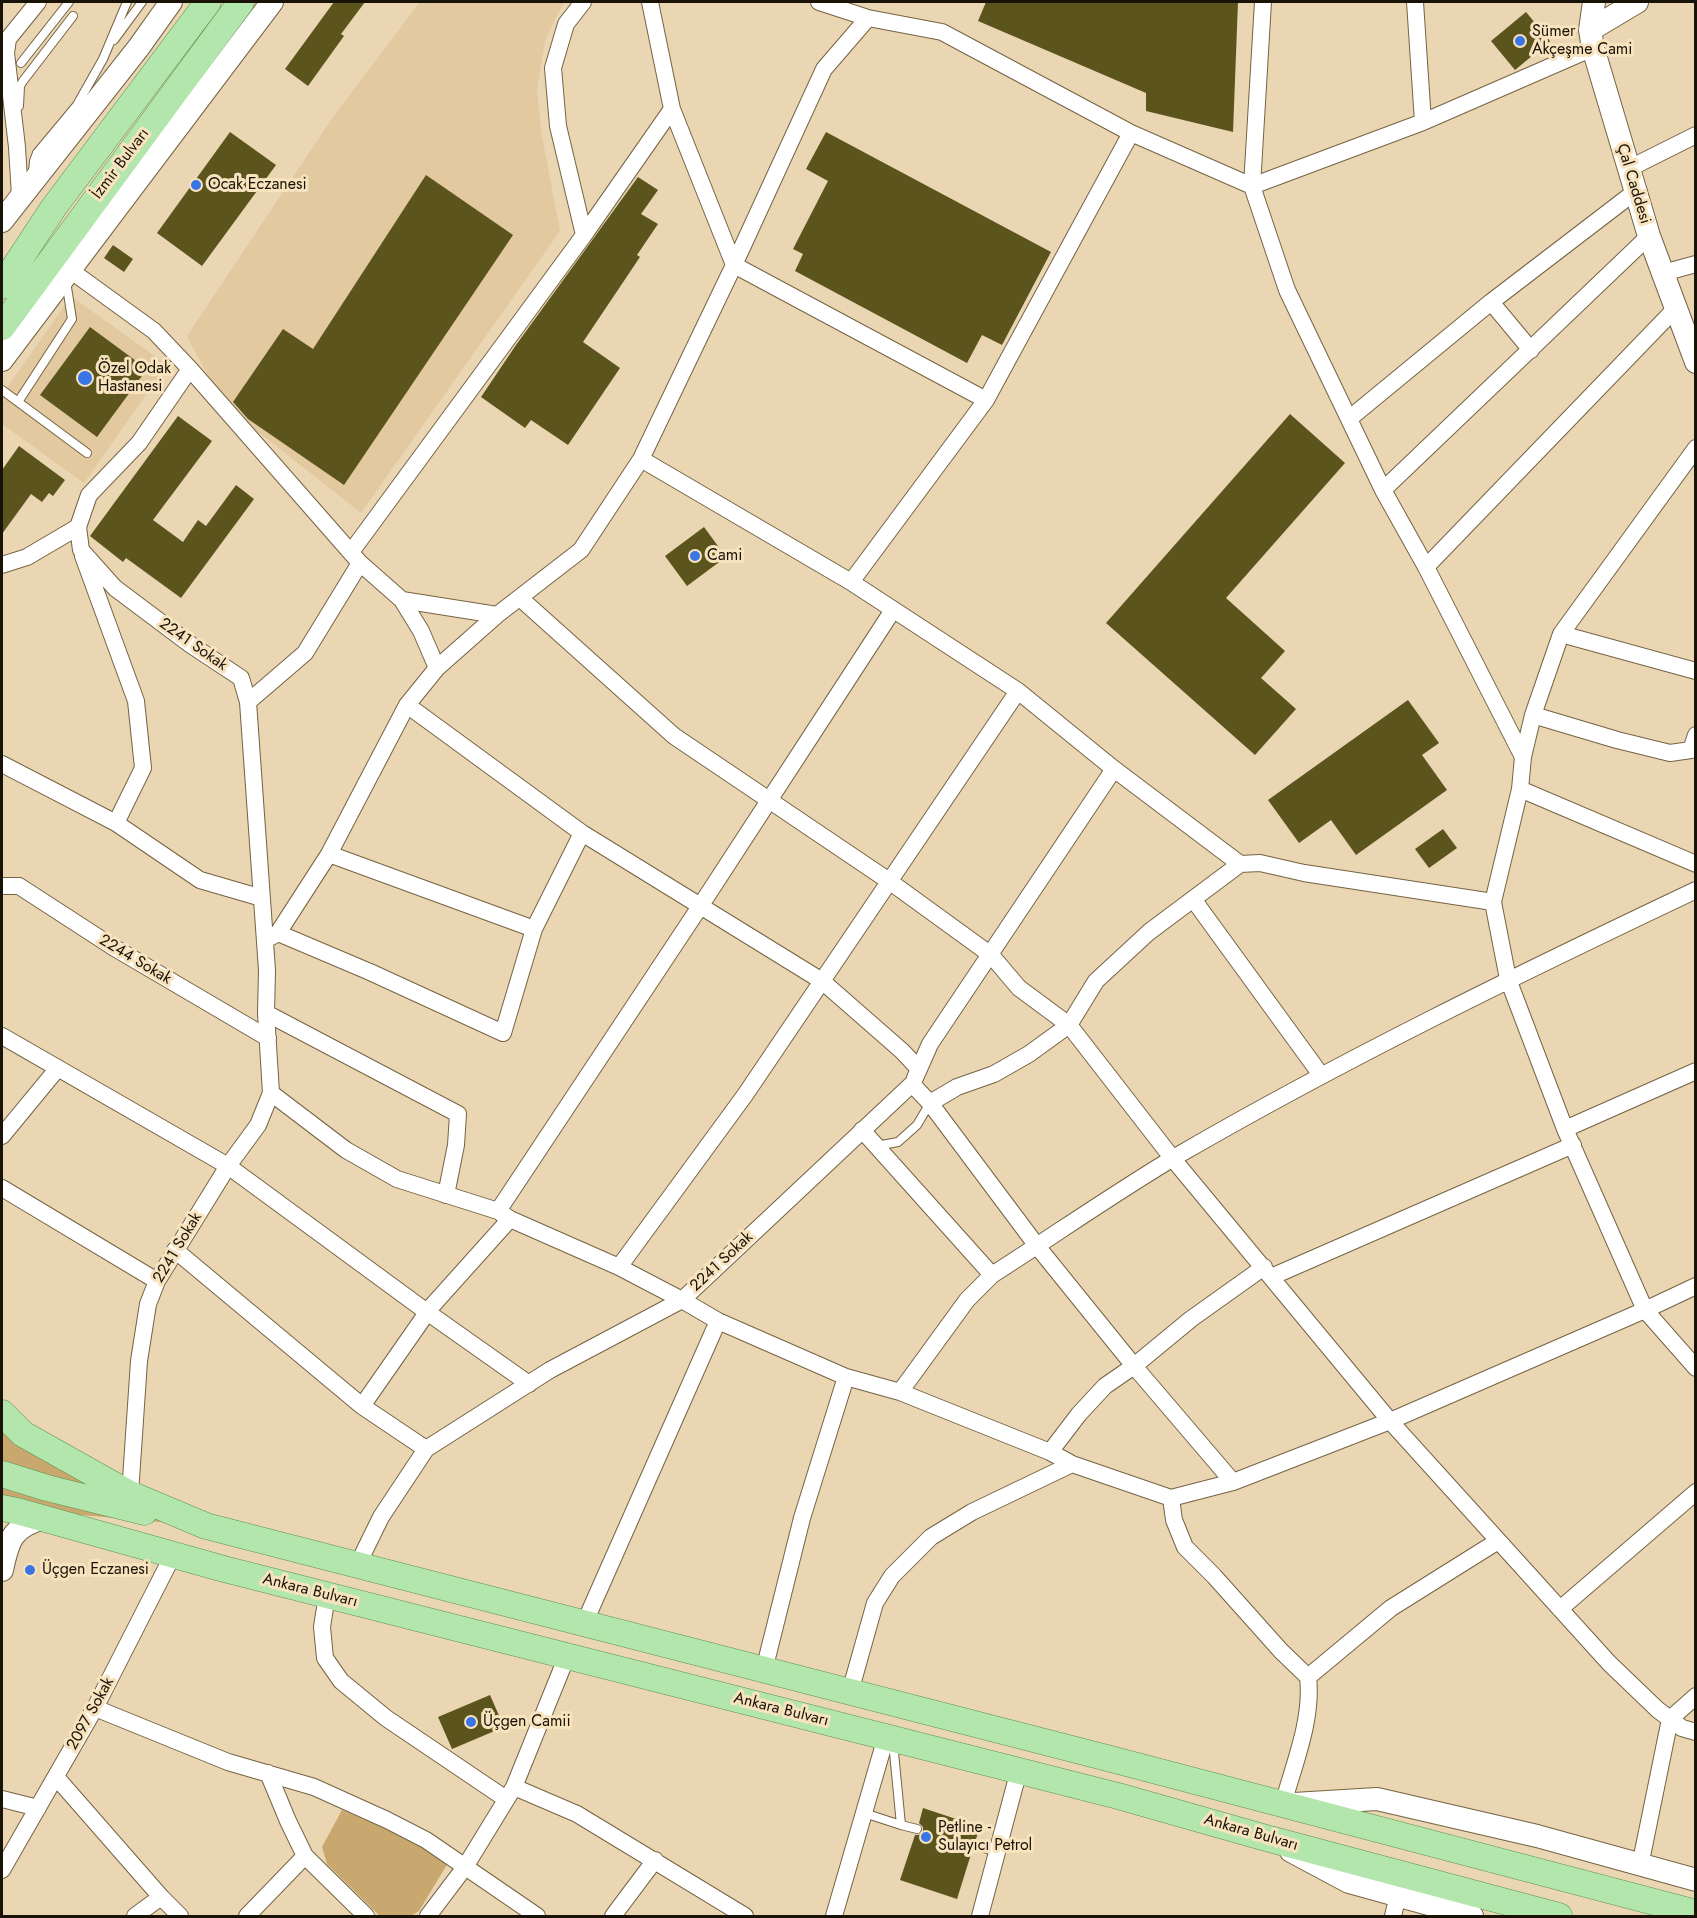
<!DOCTYPE html>
<html>
<head>
<meta charset="utf-8">
<style>
	body { margin:0 }
	#map { position:relative; width:1697px; height:1918px; overflow:hidden; background:#ead6b2; font-family:Jost,sans-serif }
	canvas { display:block }
	.frame { position:absolute; inset:0; border:3px solid #191206; pointer-events:none }
</style>
</head>
<body>
<div id="map">
<canvas width="1697" height="1918"></canvas>
<div class="frame"></div>
</div>
<script>
const ctx = document.querySelector('canvas').getContext('2d');
ctx.lineJoin = 'round';
function fillPath(path, color) {
  ctx.fillStyle = color;
  ctx.fill(path, 'evenodd');
}
function trace(path, color, width, dash) {
  ctx.strokeStyle = color;
  ctx.lineWidth = width;
  ctx.lineCap = dash ? 'butt' : 'round';
  ctx.setLineDash(dash || []);
  ctx.stroke(path);
}
function drawText(font, color, halo, rows, align = 'center') {
  ctx.font = font + ' Jost,sans-serif';
  ctx.lineWidth = 6;
  ctx.setLineDash([]);
  ctx.textBaseline = 'middle';
  ctx.strokeStyle = halo;
  ctx.fillStyle = color;
  for (const [text, x, y, turn = 0] of rows) {
    ctx.save();
    ctx.translate(x, y);
    ctx.rotate((+turn || 0) * Math.PI / 180);
    ctx.textAlign = isNaN(turn) ? turn : align;
    if (halo) ctx.strokeText(text, 0, 0);
    ctx.fillText(text, 0, 0);
    ctx.restore();
  }
}
fillPath(new Path2D(`
	M420,2H565L558,13L545,41L537,89L542,136L560,231L361,513L223,404L187,336L333,117Z
	M71,296L167,365L84,483L2,424V395Z`), '#e2c9a0');
fillPath(new Path2D(`
	M2,1413L206,1526L2,1508Z
	M342,1810L405,1837L448,1863L419,1911L411,1916H380L327,1864L322,1847Z`), '#c8a86e');
fillPath(new Path2D(`
	M334,2H365L341,34L344,36L308,86L285,69Z
	M986,2H1238L1233,132L1146,111V93L978,21Z
	M1526,12L1550,41L1515,70L1491,41Z
	M230,132L276,165L202,266L157,233Z
	M826,132L1051,252L1002,345L982,335L967,363L795,271L803,254L793,249L828,181L806,169Z
	M426,175L513,235L344,485L248,419L233,402L283,329L313,349Z
	M638,177L658,190L641,214L658,224L637,255L640,257L583,342L620,368L568,445L531,420L525,428L481,397L516,345Z
	M113,245L133,259L124,272L104,258Z
	M90,327L147,369L97,437L40,395Z
	M1290,414L1345,463L1226,598L1285,651L1261,678L1296,709L1255,755L1106,623Z
	M178,416L212,441L153,520L183,542L198,520L206,526L236,485L254,499L181,598L126,558L123,562L90,536Z
	M19,446L65,480L53,496L49,493L42,502L31,494L2,534V470Z
	M704,527L726,557L687,586L665,556Z
	M1408,700L1439,743L1422,755L1447,790L1356,855L1331,820L1299,843L1268,800Z
	M1443,829L1457,848L1429,868L1415,849Z
	M490,1695L504,1727L452,1749L438,1717Z
	M923,1808L980,1827L976,1839H972L968,1843V1847L972,1851L957,1899L900,1880L915,1835H919L923,1831V1827L919,1823Z`), '#5c541d');
const lane = new Path2D(`
	M114,40L142,2
	M21,63L69,2
	M19,106L20,86L23,81L73,16
	M33,172L34,161L37,153L77,105L103,59L127,2
	M2,390L87,453
	M18,402L72,319L66,281
	M876,1146L898,1142L917,1125L930,1103
	M893,1742L901,1825L917,1829
	M864,1813L901,1825
	M974,1845L997,1852`);
const street = new Path2D(`
	M583,2L566,24L553,68L558,126L584,235
	M650,2L672,109L734,265L986,400
	M819,2L868,18
	M1263,2L1252,186L1287,290L1383,490L1426,567L1523,757
	M1415,2L1423,122
	M1628,169L1696,135
	M20,196L17,147L6,53L8,39L38,2
	M70,270L154,331L190,369L360,563L402,600L497,615L581,550L641,459L734,265L824,69L868,18L942,32L1131,133L1252,186L1423,122L1593,48
	M1663,273L1696,264
	M1491,302L1531,350
	M190,369L139,443L89,495L78,527L81,550L115,588L191,645L241,678L248,702L267,970L266,1013L271,1093L346,1150L397,1179L498,1211L510,1219L619,1267L682,1300L912,1084L930,1103L957,1087L994,1074L1029,1054L1069,1025L1019,988L991,955L889,881L674,736L520,598
	M1350,418L1491,302L1636,191
	M1696,448L1561,634L1533,715L1523,757L1520,789L1493,902L1508,979L1565,1129L1645,1310L1696,1368
	M641,459L851,582L1018,691L1114,769L1240,864
	M1383,490L1649,236
	M351,552L584,235L672,109
	M83,556L136,701L143,768L116,823
	M2,565L27,557L78,527
	M1426,567L1675,309
	M851,582L986,400L1131,133
	M402,600L421,631L437,668
	M1561,634L1696,671
	M248,702L305,653L360,563
	M407,705L582,833
	M1533,715L1617,740L1670,753L1691,750L1696,735
	M2,764L116,823L200,880L262,898
	M1520,789L1696,864
	M329,854L534,929
	M2,886H19L113,947L268,1038
	M1193,899L1321,1075
	M1493,902L1304,873L1260,863L1240,864L1149,932L1096,981L1069,1025L1173,1159L1390,1421L1609,1663L1658,1710L1682,1728L1696,1732
	M278,933L370,972L503,1033L534,929L582,833L822,981L902,1051L919,1069
	M271,937L278,933L329,854L407,705L437,668L497,615
	M266,1013L458,1114L456,1145L446,1195
	M2,1036L228,1166L427,1312L529,1384
	M915,1078L930,1044L1114,769
	M930,1103L1037,1246L1134,1366L1233,1482
	M1565,1129L1696,1071
	M862,1130L992,1275
	M2,1136L58,1068
	M2,1188L157,1281
	M498,1211L701,905L893,610
	M175,1250L362,1406L426,1449
	M619,1267L745,1095L1018,691
	M1271,1277L1573,1145
	M900,1392L967,1300L992,1275C1053,1236 1113,1194 1175,1157C1344,1059 1519,974 1696,890
	M362,1406L431,1307L510,1219
	M1050,1452L1079,1414L1105,1386L1134,1366L1191,1319L1264,1267
	M130,1494L139,1361L148,1304L157,1281L228,1166L258,1125L271,1093
	M1171,1498L1174,1520L1185,1547L1214,1576L1281,1651L1308,1677C1313,1719 1294,1764 1283,1804
	M357,1566L381,1517L426,1449L550,1370L682,1300L718,1321L846,1377L900,1392L1050,1452L1072,1464L1171,1498L1233,1482L1390,1421L1645,1310L1696,1286
	M327,1595L322,1627L325,1658L341,1681L386,1718L506,1799
	M1560,1609L1696,1492
	M584,1624L718,1321
	M764,1670L802,1518L846,1377
	M1308,1677L1391,1608L1498,1541
	M850,1692L875,1603L892,1576L931,1537L972,1512L1072,1464
	M95,1708L228,1762L314,1787L387,1820L426,1840L537,1916
	M268,1773L288,1821L305,1856
	M56,1777L161,1897L180,1916
	M514,1787L577,1814L745,1916
	M2,1799L38,1808
	M1640,1866L1670,1719L1696,1696
	M2,1870L95,1708L173,1555
	M135,1916L161,1897
	M247,1916L305,1856L366,1916
	M428,1916L465,1867L514,1787L567,1656
	M613,1916L655,1860
	M834,1916L886,1737
	M980,1916L1019,1770
	M1393,1916L1398,1895`);
const secondary = new Path2D(`
	M1594,2L1590,30L1593,48L1649,236L1696,362
	M1590,30L1637,2
	M2,221L139,47L171,2
	M2,360L272,2
	M2,1570C8,1541 12,1526 44,1518
	M1294,1804L1377,1799L1537,1836L1696,1880
	M1291,1851L1349,1882L1472,1916`);
const primary = new Path2D(`
	M2,286L54,207L208,2
	M2,327L241,2
	M2,1413L23,1434L130,1494L206,1526L1111,1759L1696,1913
	M2,1474L47,1488L144,1512
	M2,1508L17,1511L224,1569L1118,1796L1266,1838L1559,1916`);
trace(lane, '#756343', 10);
trace(street, '#756343', 18);
trace(secondary, '#756343', 24);
trace(primary, '#5d914e', 27);
trace(lane, '#fff', 8);
trace(street, '#fff', 16);
trace(secondary, '#fff', 22);
trace(primary, '#b3e6ac', 26);
for (const [x, y, r, color] of [
	[1520,41,6,"#3975e4"],
	[196,185,6,"#3975e4"],
	[85,378,8,"#3975e4"],
	[695,556,6,"#3975e4"],
	[30,1570,6,"#3975e4"],
	[471,1722,6,"#3975e4"],
	[926,1837,6,"#3975e4"]
]) {
  const dot = new Path2D();
  dot.arc(x, y, r, 0, 2 * Math.PI);
  ctx.fillStyle = color;
  ctx.fill(dot);
  trace(dot, '#f8e3bf', 2);
}
drawText('16px', '#191206', '#f8e3bf', [
	["Sümer",1532,32],
	["Akçeşme Cami",1532,50],
	["Ocak Eczanesi",208,185],
	["Özel Odak",98,369],
	["Hastanesi",98,387],
	["Cami",707,556],
	["Üçgen Eczanesi",42,1570],
	["Üçgen Camii",483,1722],
	["Petline -",938,1828],
	["Sulayıcı Petrol",938,1846]
], 'left');
drawText('16px', '#191206', '#f8e3bf', [
	["İzmir Bulvarı",121,164,-53],
	["Çal Caddesi",1633,184,73],
	["2241 Sokak",193,645,35],
	["2244 Sokak",135,960,31],
	["2241 Sokak",178,1248,-59],
	["2241 Sokak",722,1262,-43],
	["Ankara Bulvarı",310,1591,14],
	["Ankara Bulvarı",781,1710,14],
	["2097 Sokak",91,1714,-61],
	["Ankara Bulvarı",1251,1833,16]
]);
</script>
</body>
</html>
